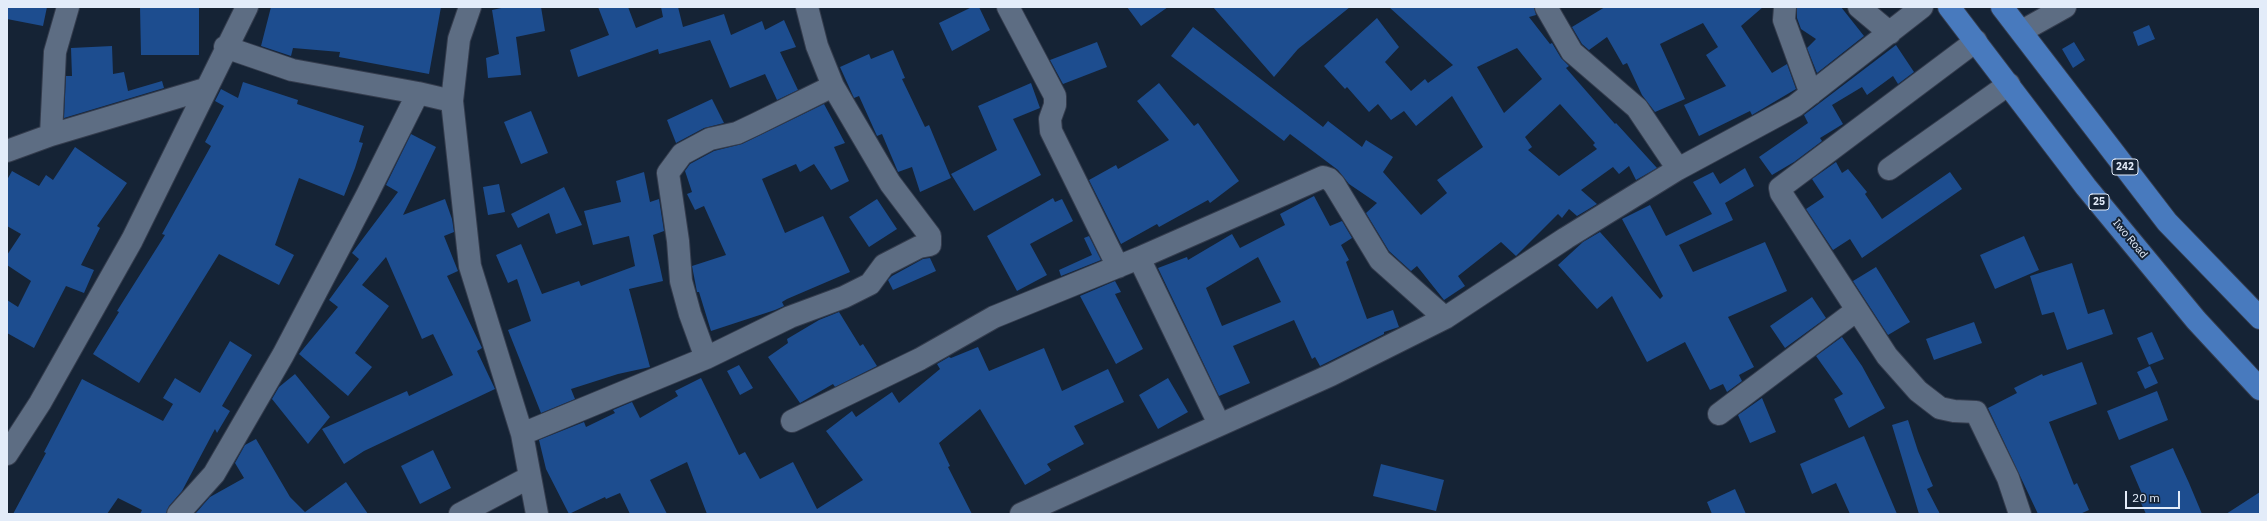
<!DOCTYPE html>
<html>
<head>
<meta charset="utf-8">
<style>
	body { margin:0 }
	#map { position:relative; width:2267px; height:521px; overflow:hidden; background:#152335; font-family:"IBM Plex Sans",sans-serif }
	canvas { display:block }
	.frame { position:absolute; inset:0; border:8px solid #e3ecf9; pointer-events:none }
	.scale { position:absolute; left:2125px; top:491px; width:55px; height:18px; box-sizing:border-box; border:2px solid #e3ecf9; border-top:0; padding-left:5px; font-size:12px; line-height:14px; white-space:nowrap; color:#e3ecf9; -webkit-text-stroke:3px #152335; paint-order:stroke }
</style>
</head>
<body>
<div id="map">
<canvas width="2267" height="521"></canvas>
<div class="frame"></div>
<div class="scale">20 m</div>
</div>
<script>
const ctx = document.querySelector('canvas').getContext('2d');
ctx.lineJoin = 'round';
function fillPath(path, color) {
  ctx.fillStyle = color;
  ctx.fill(path, 'evenodd');
}
function trace(path, color, width, dash) {
  ctx.strokeStyle = color;
  ctx.lineWidth = width;
  ctx.lineCap = dash ? 'butt' : 'round';
  ctx.setLineDash(dash || []);
  ctx.stroke(path);
}
function drawText(font, color, halo, rows, align = 'center') {
  ctx.font = font + ' "IBM Plex Sans",sans-serif';
  ctx.lineWidth = 4;
  ctx.setLineDash([]);
  ctx.textBaseline = 'middle';
  ctx.strokeStyle = halo;
  ctx.fillStyle = color;
  for (const [text, x, y, turn = 0] of rows) {
    ctx.save();
    ctx.translate(x, y);
    ctx.rotate((+turn || 0) * Math.PI / 180);
    ctx.textAlign = isNaN(turn) ? turn : align;
    if (halo) ctx.strokeText(text, 0, 0);
    ctx.fillText(text, 0, 0);
    ctx.restore();
  }
}
fillPath(new Path2D(`
	M7,7H47L43,26L7,19Z
	M140,7H199V55H141Z
	M271,7H441L429,74L339,57L340,52L293,48L291,56L261,46Z
	M506,7H541L545,31L516,37L521,75L488,78L486,58L499,54L492,10Z
	M598,7H628L636,28L663,17L661,7H678L683,27L724,14L731,35L762,21L765,30L784,20L796,47L780,52L798,90L777,100L765,74L730,88L710,40L659,54L658,49L578,77L570,50L609,35Z
	M972,7H979L990,30L952,51L939,23Z
	M1127,7H1168L1141,26Z
	M1213,7H1350L1298,49L1274,77Z
	M1389,7H1534L1536,15L1529,17L1550,44L1552,43L1561,58L1569,66L1566,68L1615,124L1616,123L1657,168L1636,180L1629,166L1619,174L1613,167L1581,190L1597,204L1577,216L1569,209L1562,218L1558,214L1516,256L1501,242L1458,276L1465,286L1444,300L1417,266L1411,271L1389,251L1366,213L1377,203L1349,184L1338,170L1290,134L1284,141L1171,56L1193,27L1323,127L1328,121L1362,147L1366,140L1393,157L1383,172L1421,215L1447,193L1437,180L1483,147L1452,96L1416,126L1404,111L1391,120L1378,104L1369,112L1347,87L1345,89L1324,66L1377,18L1399,47L1385,62L1411,91L1425,79L1428,83L1453,65ZM1517,48L1542,79L1504,113L1477,67ZM1560,104L1595,143L1593,145L1597,149L1559,176L1528,150L1532,147L1525,137Z
	M1605,7H1763L1741,26L1772,73L1787,64L1796,89L1752,115L1750,111L1699,136L1684,105L1726,86L1706,55L1718,47L1703,23L1660,44L1685,99L1655,112L1642,95L1627,63L1623,65L1607,37L1589,50L1582,44L1572,27Z
	M1797,7H1841L1864,36L1817,73L1807,48L1816,39L1801,29L1797,18Z
	M2149,25L2155,39L2138,46L2133,32Z
	M1097,42L1107,67L1063,84L1050,60Z
	M2074,42L2085,60L2073,68L2062,49Z
	M1896,45L1914,72L1898,84L1893,76L1867,95L1862,87L1832,105L1843,124L1820,138L1822,141L1794,162L1772,175L1759,157L1808,123L1804,115Z
	M112,46L113,74L124,72L128,91L162,81L164,88L64,118L66,76H72L71,48Z
	M893,50L905,78L902,79L925,127L929,125L951,178L920,192L912,167L898,172L882,134L877,136L859,96L854,98L840,67L869,54L871,59Z
	M243,82L298,100L297,104L364,126L359,142L363,143L355,168L344,196L299,178L275,245L294,255L279,285L219,254L139,383L93,354L119,312L117,311L165,235L162,234L211,146L205,142L224,106L215,101L221,89L238,98Z
	M1031,83L1040,108L1013,119L1041,175L974,211L951,174L997,150L978,106Z
	M1159,83L1194,126L1198,123L1239,181L1210,203L1208,200L1159,227L1157,224L1121,244L1089,180L1116,165L1118,169L1169,140L1137,101Z
	M712,99L724,123L704,128L676,143L667,120Z
	M824,104L845,143L834,147L849,181L831,190L814,164L800,172L796,164L762,179L785,233L823,216L850,272L787,299L782,302L784,306L775,310L711,331L699,292H697L692,266L726,255L704,206L695,210L687,194L692,192L685,171L690,164L714,151L742,144Z
	M531,111L548,153L521,164L504,122Z
	M411,134L436,147L403,215L445,199L452,219L454,232L444,236L458,271L447,276L482,348L477,351L495,389L364,451L344,464L322,429L407,391L409,396L453,375L433,334L422,339L386,257L362,285L389,306L355,353L372,367L348,396L299,354L338,307L329,300L359,259L352,253L398,192L386,185Z
	M75,147L127,183L97,226L100,228L81,265L94,270L84,293L66,286L34,348L7,333V300L18,307L31,281L7,265V255L21,234L7,226V180L12,171L39,186L46,175L53,180Z
	M1836,162L1842,173L1848,169L1867,192L1865,194L1882,219L1950,172L1962,189L1862,258L1850,239L1833,250L1806,209L1824,197L1812,179Z
	M1745,168L1754,186L1725,203L1733,220L1679,245L1693,272L1765,242L1787,291L1728,317L1754,367L1739,375L1742,381L1727,392L1723,384L1710,390L1685,342L1647,362L1612,296L1597,309L1558,265L1583,242L1600,232L1660,299L1663,296L1622,219L1650,205L1666,236L1712,214L1693,182L1713,172L1720,184Z
	M644,172L650,202L659,199L664,231L653,235L663,281L629,289L650,367L618,374L571,389L575,399L541,413L508,330L531,321L517,279L508,283L496,255L521,244L542,294L579,281L581,286L635,266L629,236L593,245L584,211L621,202L616,181Z
	M499,184L505,212L488,215L483,187Z
	M564,187L582,225L556,234L549,213L518,228L511,214Z
	M1314,196L1330,226L1342,221L1352,238L1341,245L1349,260L1346,262L1367,319L1393,310L1399,327L1384,332V334L1320,366L1315,357L1312,359L1294,320L1233,346L1250,383L1219,396L1158,268L1187,257L1188,260L1232,234L1240,248L1285,225L1280,214ZM1258,257L1281,302L1222,326L1206,288Z
	M1053,198L1055,202L1062,199L1073,221L1030,244L1047,275L1017,291L987,236Z
	M877,199L897,229L869,247L849,217Z
	M1089,236L1101,260L1061,276L1059,270L1092,255L1084,238Z
	M2024,236L2039,270L1995,289L1980,255Z
	M930,258L936,271L893,290L888,280L892,276L923,259Z
	M2072,263L2088,314L2104,309L2113,334L2067,350L2054,312L2042,315L2030,276Z
	M1876,267L1910,322L1888,335L1853,281Z
	M1115,281L1121,292L1115,294L1143,349L1116,364L1080,296Z
	M1812,297L1826,318L1785,348L1770,326Z
	M839,312L860,346L863,344L877,366L835,387L833,384L800,403L768,357L788,343L787,339L819,320Z
	M1974,322L1982,343L1934,360L1926,339Z
	M2152,332L2164,359L2149,365L2137,338Z
	M1842,337L1862,366L1885,408L1849,428L1834,399L1843,394L1816,356Z
	M230,341L252,355L222,406L230,411L217,433L215,429L182,491L169,506L166,514H140L142,510L118,498L107,514H13L46,453L44,452L82,379L163,421L173,404L163,398L175,378L200,393Z
	M978,347L989,371L1044,348L1062,391L1108,369L1124,402L1074,426L1084,444L1047,464L1051,470L1025,485L980,409L939,443L950,466L948,467L972,514H707L687,462L650,480L667,514H630L620,493L606,499L605,497L569,514L546,469L539,440L584,422L586,427L615,413L613,410L632,402L640,418L678,396L675,391L701,378L739,455L745,452L760,479L793,462L817,509L863,480L826,431L852,411L856,417L892,392L899,403L940,369L937,364L949,357L951,358Z
	M2082,362L2097,404L2049,422L2074,485L2077,483L2089,510L2080,514H2038L1988,408L2017,393L2014,388L2042,374L2043,376Z
	M739,365L753,388L740,395L727,371Z
	M2150,366L2158,383L2145,389L2137,372Z
	M295,374L330,417L308,444L272,399L279,387Z
	M1168,378L1188,412L1158,429L1139,395Z
	M2157,391L2168,420L2119,440L2107,411Z
	M1762,398L1776,432L1750,443L1738,415Z
	M1908,420L1918,451L1933,486L1927,489L1940,514H1919L1892,425Z
	M1864,436L1897,514H1850L1836,483L1812,494L1800,464Z
	M256,439L290,497L305,512L346,482L368,514H195L210,497L244,478L235,463L245,445Z
	M2173,448L2189,483L2202,514H2146L2141,503L2145,501L2130,466Z
	M433,450L451,488L420,504L401,466Z
	M1381,464L1444,480L1436,511L1373,496Z
	M1735,489L1746,514H1712L1707,502Z
	M2260,492V514H2226Z`), '#1d4d8f');
const minor = new Path2D(`
	M470,7L459,39L452,101L470,266L522,434L537,514
	M1008,7L1055,96V105L1050,119L1051,131L1118,267
	M1546,7L1572,52L1637,108L1678,169
	M1785,7L1784,20L1811,94
	M1859,7L1890,33
	M2022,31L2065,7
	M1976,41L1780,188L1781,193L1887,356L1918,391L1940,408L1954,411L1976,412L2008,478L2020,514
	M225,47L292,70L418,93L452,101
	M51,135L55,52L68,7
	M7,151L51,135L205,89
	M1889,169L2009,84
	M1139,258L1219,424
	M706,358L690,314L681,281L678,241L668,173L682,154L710,139L737,133L756,124L833,86
	M1719,414L1857,310
	M792,421L920,359L994,317L1139,258L1323,177L1329,179L1334,184L1380,260L1445,318
	M522,434L706,358L790,317L844,297L870,284L884,265L919,247L930,245V236L890,183L833,86L817,46L807,7
	M7,454L40,403L132,240L247,7
	M178,514L214,474L283,355L367,195L418,93
	M460,514L530,477
	M1021,514L1331,375L1445,318L1566,238L1678,169L1795,106L1922,7`);
const major = new Path2D(`
	M1949,7L2086,187L2196,320L2260,389
	M2002,7L2167,222L2260,318`);
trace(minor, '#343c4d', 24);
trace(major, '#343c4d', 24);
trace(minor, '#5d6d83', 22);
trace(major, '#487abe', 22);
for (const [x, y, w] of [
	[2125,167,26],
	[2099,202,20]
]) {
  const box = new Path2D();
  box.roundRect(x - w / 2, y - 8, w, 16, 3);
  ctx.fillStyle = '#152335';
  ctx.fill(box);
  trace(box, '#e3ecf9', 1);
}
drawText('bold 10px', '#e3ecf9', null, [
	["242",2125,167],
	["25",2099,202]
]);
drawText('11px', '#e3ecf9', '#152335', [
	["Iwo Road",2130,239,50]
]);
</script>
</body>
</html>
